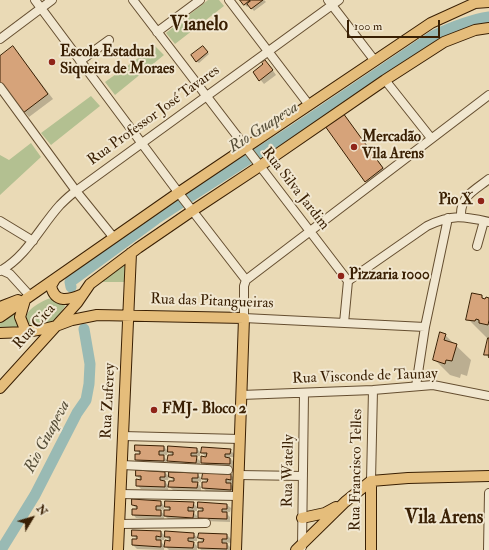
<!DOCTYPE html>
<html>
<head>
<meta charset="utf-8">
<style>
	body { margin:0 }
	#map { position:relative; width:489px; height:550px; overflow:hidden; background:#eadab6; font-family:"IM FELL Double Pica",serif }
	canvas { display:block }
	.north { position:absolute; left:12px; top:498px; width:40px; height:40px; -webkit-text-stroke:3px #f1e7d0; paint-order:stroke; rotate:52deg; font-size:11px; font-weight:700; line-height:16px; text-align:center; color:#391f03 }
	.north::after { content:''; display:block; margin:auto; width:14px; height:18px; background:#391f03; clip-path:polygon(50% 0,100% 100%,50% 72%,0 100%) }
	.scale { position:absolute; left:347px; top:20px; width:93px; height:18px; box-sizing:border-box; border:2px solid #391f03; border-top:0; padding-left:5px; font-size:12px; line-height:14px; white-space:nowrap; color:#391f03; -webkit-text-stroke:3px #f1e7d0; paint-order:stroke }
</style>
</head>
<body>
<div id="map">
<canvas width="489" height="550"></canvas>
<div class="north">N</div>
<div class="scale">100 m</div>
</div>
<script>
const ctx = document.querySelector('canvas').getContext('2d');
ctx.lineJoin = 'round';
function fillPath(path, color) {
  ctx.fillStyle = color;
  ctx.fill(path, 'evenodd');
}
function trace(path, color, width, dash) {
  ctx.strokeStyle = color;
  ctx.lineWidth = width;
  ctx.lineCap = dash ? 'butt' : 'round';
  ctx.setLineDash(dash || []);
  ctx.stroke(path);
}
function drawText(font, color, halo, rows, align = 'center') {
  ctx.font = font + ' "IM FELL Double Pica",serif';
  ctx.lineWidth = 4;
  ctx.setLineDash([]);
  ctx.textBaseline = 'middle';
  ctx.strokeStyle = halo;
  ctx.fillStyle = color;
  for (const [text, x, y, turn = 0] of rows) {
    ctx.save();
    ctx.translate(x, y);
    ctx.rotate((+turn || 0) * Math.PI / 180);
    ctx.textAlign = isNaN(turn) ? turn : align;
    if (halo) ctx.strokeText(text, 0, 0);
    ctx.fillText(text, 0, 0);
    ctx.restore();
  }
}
fillPath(new Path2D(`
	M208,0H219L224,6L175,44L166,33Z
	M155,46L164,55L115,95L105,82Z
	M91,96L100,106L51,145L41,133Z
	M31,143L41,157L0,195V155L9,160Z
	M124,263L126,264L125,282H98Z
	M51,298L59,300L64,303L65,306C62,311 57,320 51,323C48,325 42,324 39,325C36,326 33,326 30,324C16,314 43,300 51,298Z
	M18,310L17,319L18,327H0V323Z`), '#b3c091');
fillPath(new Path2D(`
	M241,0H264L266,2L254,11L249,5L247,7Z
	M205,49L209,54L199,63L196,61Z
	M18,53L53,99L29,117L0,81V57Z
	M264,65H269L276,75L264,84L254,72Z
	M343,115L348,120L388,174L371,186L366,181L327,126Z
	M481,296L486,301L489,299V358L485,354L489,340L468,319Z
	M445,335L471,360L467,376L461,374L460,378L450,375L434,359Z
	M164,447L168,451L167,455H162L168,461L174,457L169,452L196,448L200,452V456H195L200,461V466L172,465L168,460L167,465L140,463L136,460L141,455L136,450Z
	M230,450L234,454V457H229L234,462V468L206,466L202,462L207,458L202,453Z
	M165,473L169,476L168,480H163L169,486L175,482L170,477L197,474L201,478V482L196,481L201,487V492L173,490L168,486V490L141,489L137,485L142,481L137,476Z
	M231,475L235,479V483H229L235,488L234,493L207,492L203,488L208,483L203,478Z
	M161,502L164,506V510L159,509L165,516L170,511L166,506L193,503L197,507V511H192L197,516V521L169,520L164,515V520L136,518L133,514L138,510L133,505Z
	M227,505L231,508L230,512H225L230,517V522L203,521L199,517L204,513L199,508Z
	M161,532L165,536L164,540H159L165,546L171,542L166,537L193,534L197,537V541H192L197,546V550H169L164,545V550L137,549L133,545L138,540L133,535Z
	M227,535L231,539V543L225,542L231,548V550H201L199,547L204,543L199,538Z`), '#0003');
trace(new Path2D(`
	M71,287L70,282L156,219L292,131L433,36C452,27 469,20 489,17
	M1,550L35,495L77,413L86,400L89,384L90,364L84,329`), '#99bab4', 11);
const building = new Path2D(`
	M240,0H250L244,5Z
	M252,0H263L251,9L247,4Z
	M13,46L48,94L23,113L0,82V56Z
	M203,46L208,52L196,62L191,55Z
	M265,60L273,70L259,81L253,72L263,64L262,63Z
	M343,113L383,168L365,182L325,126Z
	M472,293L482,295V298L485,299L486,297L489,298V320L488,325L479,323V320L476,319L475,321L466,320Z
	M440,332L446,334L444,340L457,344L452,361L446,360L445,364L433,360Z
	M488,338H489V358V355H484Z
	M135,445L164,446V451H159V455H164V461L135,460V454H140V451H135Z
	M168,446L197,448V453H191V456H197L196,463L167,461L168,455H173V452H168Z
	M202,447L231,449L230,454H225V457L230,458V464L201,463V456L206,457L207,453H201Z
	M136,470L165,472V477H160V480L165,481V487L136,486V479L141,480V476H136Z
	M169,472L198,473V478H192V482H198L197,488L168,487L169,481H174V478L169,477Z
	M203,473L231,474V480L226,479V483H231V490L202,488V482H207L208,479H202Z
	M132,499L161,501V506H156V510H161V516L132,515V509H137V506L132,505Z
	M165,501L194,502L193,508L188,507V511H194L193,518L164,516V510H170V507H165Z
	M198,502L227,504V509H222V512H227V519L198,518V511H203V508H198Z
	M132,530L161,531V537L156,536V540H161V547L132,545V539H137V536H132Z
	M165,531L194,533V538H188V541L194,542L193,548L164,547L165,540L170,541V537H165Z
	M199,533L227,534V539H222V543H227V549L198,548V542H203L204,539L198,538Z`);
fillPath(building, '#d6a37a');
trace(building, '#391f03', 1);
const minor = new Path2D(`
	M35,0L181,196L246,280
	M133,0L348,281
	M229,0L309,105
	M328,0L375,61
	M157,32L200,0
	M0,39L52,0
	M80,61L109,40
	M385,80L431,138
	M0,87L76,191L114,238
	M461,216C460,196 475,190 489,179
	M0,221L33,241
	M477,246L484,221
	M1,270L10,274L30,296
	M0,271C27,256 40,227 60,205C65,200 70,195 76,191L339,0
	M348,281L427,226C452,214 463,216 489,222
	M344,323L348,281
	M425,327L244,318V286L246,280L489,95
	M416,386L425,327L448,218
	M241,395L373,390L433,385L489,396
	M123,436L240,439
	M122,465L228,470
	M239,475L303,476
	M371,481L373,390
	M120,494L238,496
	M119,524L206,523
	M302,547L304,393
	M488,550L489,493`);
const major = new Path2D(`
	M55,279L51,286C55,304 69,300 83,294
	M25,300L20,317L26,332
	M0,307L18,300
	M0,317L178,193L431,23L475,3L489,2
	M0,333L26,332L43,329L56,326L72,320L97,315L244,318L236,550
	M0,388L77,303L90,284L138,248L192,211L260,166L385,80L444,42L475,30L489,28
	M302,518L325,513L336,507
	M118,550L131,253
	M296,550L345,502L371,481L408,478L489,476
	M371,550V481`);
trace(minor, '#654e30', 10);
trace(major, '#391f03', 12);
trace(minor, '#f1e7d0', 8);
trace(major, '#e5bd7b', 10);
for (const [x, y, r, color] of [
	[52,62,4,"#8f2418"],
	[354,147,4,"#8f2418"],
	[481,201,4,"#8f2418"],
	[341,276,4,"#8f2418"],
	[154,410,4,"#8f2418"]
]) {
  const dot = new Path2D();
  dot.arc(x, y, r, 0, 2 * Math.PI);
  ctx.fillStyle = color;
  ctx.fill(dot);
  trace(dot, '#f1e7d0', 1.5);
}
drawText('bold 15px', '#391f03', '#f1e7d0', [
	["Escola Estadual",60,53],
	["Siqueira de Moraes",60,70],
	["Mercadão",362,138],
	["Vila Arens",362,155],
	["Pio X",473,201,"right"],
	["Pizzaria 1000",349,276],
	["FMJ- Bloco 2",162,410]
], 'left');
drawText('15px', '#391f03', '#f1e7d0', [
	["Rua Professor José Tavares",154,116,-36],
	["Rua Silva Jardim",295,189,52],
	["Rua das Pitangueiras",212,302,2],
	["Rua Cica",35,327,-48],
	["Rua Visconde de Taunay",365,377,-2],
	["Rua Zuferey",109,401,-87],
	["Rua Francisco Telles",357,470,-89],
	["Rua Watelly",289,471,-89]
]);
drawText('italic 16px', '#564e38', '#f1e7d0', [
	["Rio Guapeva",264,128,-33],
	["Rio Guapeva",48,437,-62]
]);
drawText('bold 19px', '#391f03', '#f1e7d0', [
	["Vianelo",199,26],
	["Vila Arens",444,519]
]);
</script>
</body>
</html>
